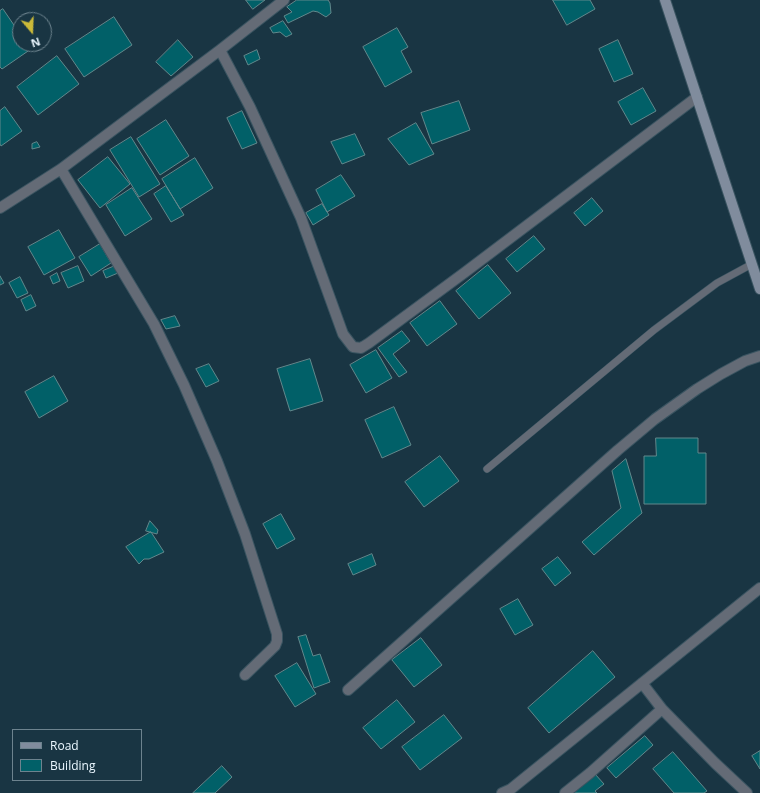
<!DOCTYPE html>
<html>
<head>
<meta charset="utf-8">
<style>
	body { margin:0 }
	#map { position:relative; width:760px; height:793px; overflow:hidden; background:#193543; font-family:"Open Sans",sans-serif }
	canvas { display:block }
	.legend { position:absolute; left:12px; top:729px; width:130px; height:52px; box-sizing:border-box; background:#193543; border:1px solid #6d838e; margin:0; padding:5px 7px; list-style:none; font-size:12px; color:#eaf7ff }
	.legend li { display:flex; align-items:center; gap:8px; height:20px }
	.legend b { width:20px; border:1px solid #6d838e }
	.north { position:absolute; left:12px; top:12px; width:40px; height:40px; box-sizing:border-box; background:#193543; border:1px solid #6d838e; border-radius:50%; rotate:161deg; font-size:11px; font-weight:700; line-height:16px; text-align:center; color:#eaf7ff }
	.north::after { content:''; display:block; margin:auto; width:14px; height:18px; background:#cbba39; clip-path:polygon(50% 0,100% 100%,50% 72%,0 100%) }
</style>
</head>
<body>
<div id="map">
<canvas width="760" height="793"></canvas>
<ul class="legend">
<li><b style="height:5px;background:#808c9d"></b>Road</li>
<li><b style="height:11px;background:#016068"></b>Building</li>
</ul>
<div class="north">N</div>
</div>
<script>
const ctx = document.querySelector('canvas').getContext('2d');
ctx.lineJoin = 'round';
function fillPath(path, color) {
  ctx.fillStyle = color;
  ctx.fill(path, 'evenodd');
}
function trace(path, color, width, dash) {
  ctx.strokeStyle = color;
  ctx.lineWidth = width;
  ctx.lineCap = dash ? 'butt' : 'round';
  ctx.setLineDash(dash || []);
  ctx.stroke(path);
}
const building = new Path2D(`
	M246,0H265L253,9Z
	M297,0H328L330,3L331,13L326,17L318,12L313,11L288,23L284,16L292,12L287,7Z
	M553,0H590L595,9L567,25Z
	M3,9L20,34V44H27L31,49L2,69L0,67V11Z
	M114,17L132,45L84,77L65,49Z
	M283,21L292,34L286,37L280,32L273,33L270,28Z
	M397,28L408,47L401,51L412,72L385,87L363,47Z
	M178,40L193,57L171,76L156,62Z
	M618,40L633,74L614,82L599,49Z
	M257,50L260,59L248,65L244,56Z
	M57,56L79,84L38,115L17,87Z
	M643,88L656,111L631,125L618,102Z
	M459,101L470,130L432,144L421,113Z
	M5,107L22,131L1,146L0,144V111Z
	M242,111L257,143L242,149L227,118Z
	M166,120L189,156L160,175L137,139Z
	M416,123L434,154L409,165L388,139Z
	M355,134L365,155L342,164L331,142Z
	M131,137L160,184L139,197L110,150Z
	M37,142L40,147L32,149V144Z
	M108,157L130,184L100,208L78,180Z
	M195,158L213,188L180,209L162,179Z
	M341,175L355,196L327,212L316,190Z
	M166,186L184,215L171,222L154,194Z
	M132,188L152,219L125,236L106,205Z
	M592,198L603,211L585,226L574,213Z
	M322,204L329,215L313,225L306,213Z
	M59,230L75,258L44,275L28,247Z
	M534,236L545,249L517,272L506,259Z
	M100,244L111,263L91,276L79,257Z
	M488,265L511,293L479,319L456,291Z
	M78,266L84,281L68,288L61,273Z
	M115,266L118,273L106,278L103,271Z
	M57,273L60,281L53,284L50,277Z
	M0,276L4,283L0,285Z
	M20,277L28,293L17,298L9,283Z
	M31,295L36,306L26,311L21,300Z
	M440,301L457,324L427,346L410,323Z
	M175,316L180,326L166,329L161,320Z
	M402,331L410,341L393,354L407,372L399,377L378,348Z
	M376,350L392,378L366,393L350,365Z
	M310,359L323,401L290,411L277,369Z
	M209,364L219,381L206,387L196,369Z
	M54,376L68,401L39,418L25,392Z
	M394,407L411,445L382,458L365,420Z
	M656,438H698V453H706V504H644V456H656Z
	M440,456L459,481L424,507L405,482Z
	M626,459L642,513L594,555L582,542L621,508L612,471Z
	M281,514L295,539L277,549L263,524Z
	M150,521L158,530L157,534L146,531Z
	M151,532L164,552L149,559H144L139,564L126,547Z
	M372,554L376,565L353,575L348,564Z
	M558,557L571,573L555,586L542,569Z
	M518,599L533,625L515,635L500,609Z
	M306,635L313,656L320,654L330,682L314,688L298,637Z
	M421,638L442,665L414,687L392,660Z
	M593,651L615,677L549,733L528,708Z
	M297,663L316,694L295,707L275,676Z
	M397,700L415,722L381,749L363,728Z
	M444,715L462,738L420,770L402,747Z
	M645,736L653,745L616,778L607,768Z
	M760,751V769L752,756Z
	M673,752L707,791L704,793H674L653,769Z
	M222,766L232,777L215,793H193Z
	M595,774L604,784L595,791L597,793H573Z`);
fillPath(building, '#016068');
trace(building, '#62888c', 1);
const lane = new Path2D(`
	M487,469L654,330L717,283L752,264`);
const street = new Path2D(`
	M220,50L250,107L301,218L343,334L353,347L361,348L369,343L464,273L697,97
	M61,169L154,324L184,385L217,461L245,534L277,634V641L275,646L245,675
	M0,208L61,169L220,50L284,0
	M642,683L662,709L715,763L747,793
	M348,690L618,450L655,419L697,389L721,374L745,361L760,356
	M502,793L511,789L760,588
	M565,793L590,773L662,709`);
const secondary = new Path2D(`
	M665,0L760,289`);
trace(lane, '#3a5461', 8);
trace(street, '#3a5461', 12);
trace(secondary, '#3a5461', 12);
trace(lane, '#646b76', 7);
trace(street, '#646b76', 10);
trace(secondary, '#808c9d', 10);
</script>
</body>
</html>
